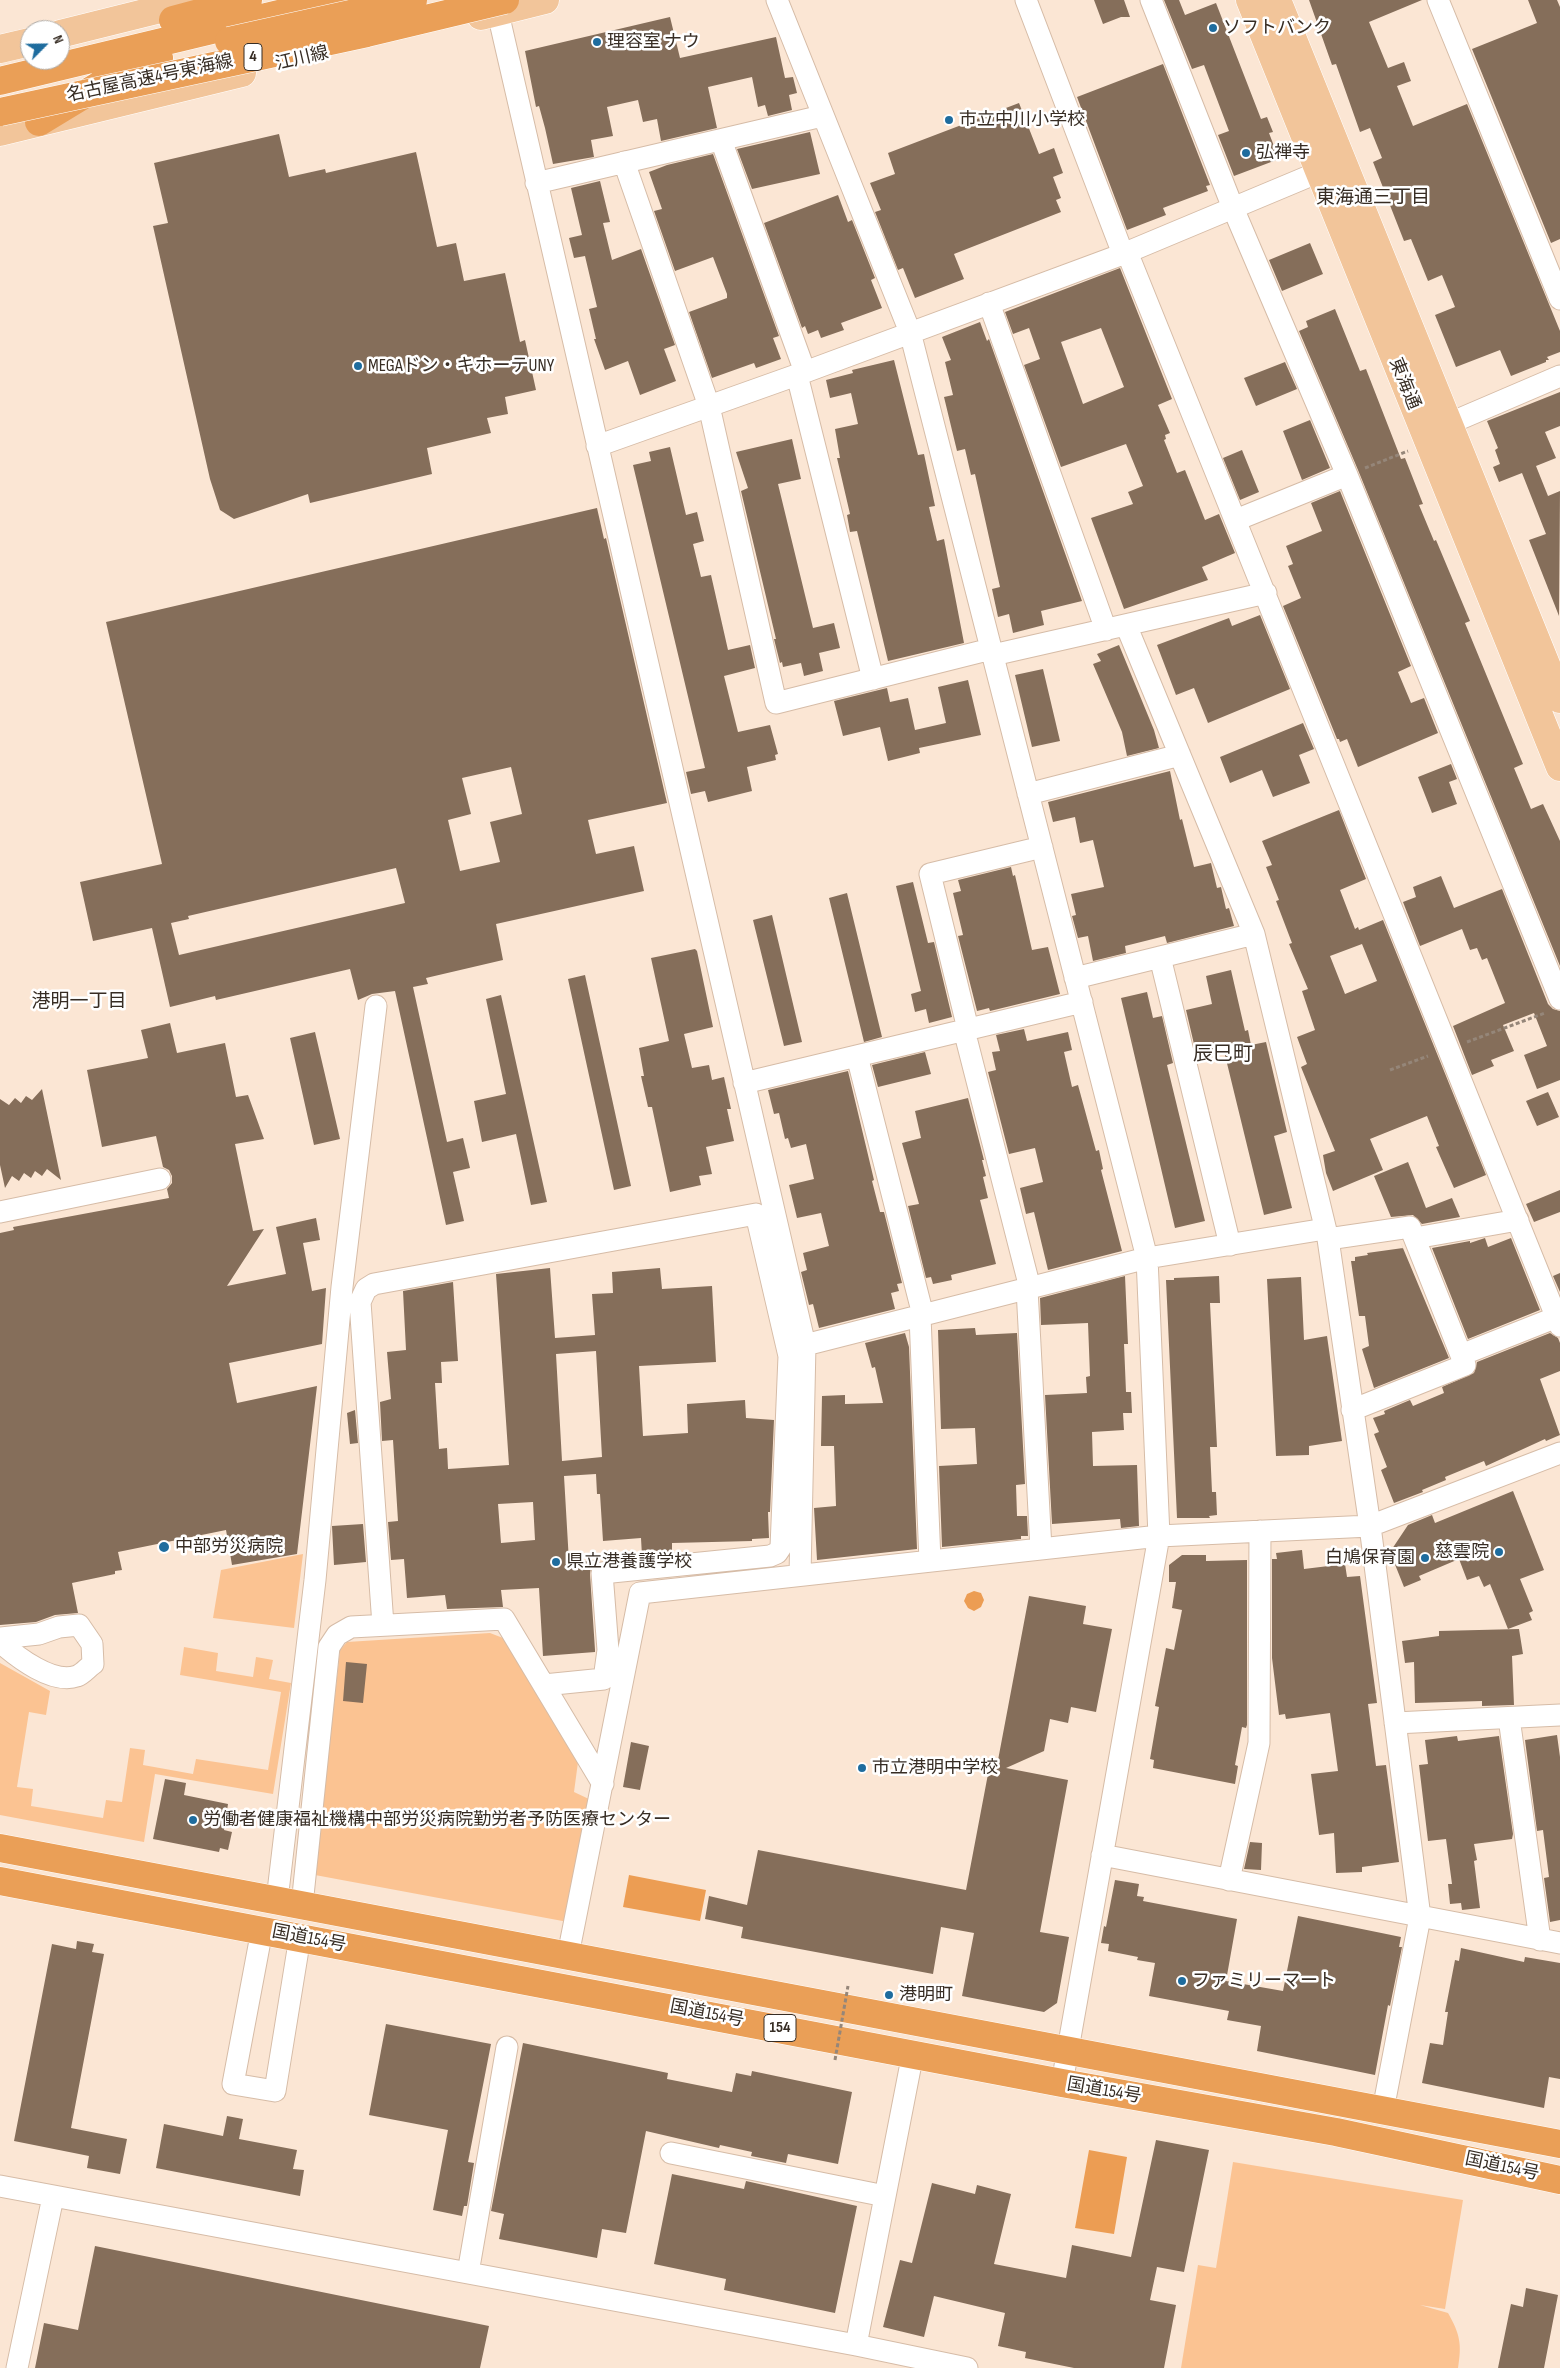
<!DOCTYPE html>
<html>
<head>
<meta charset="utf-8">
<style>
	body { margin:0 }
	#map { position:relative; width:1560px; height:2368px; overflow:hidden; background:#fbe6d4; font-family:"Sofia Sans Condensed",sans-serif }
	canvas { display:block }
	.north { position:absolute; left:20px; top:20px; width:50px; height:50px; box-sizing:border-box; background:#fff; border:1px solid #afaba7; border-radius:50%; rotate:67deg; font-size:14px; font-weight:700; line-height:20px; text-align:center; color:#372d24 }
	.north::after { content:''; display:block; margin:auto; width:18px; height:22px; background:#1e6c9e; clip-path:polygon(50% 0,100% 100%,50% 72%,0 100%) }
</style>
</head>
<body>
<div id="map">
<canvas width="1560" height="2368"></canvas>
<div class="north">N</div>
</div>
<script>
const ctx = document.querySelector('canvas').getContext('2d');
ctx.lineJoin = 'round';
function fillPath(path, color) {
  ctx.fillStyle = color;
  ctx.fill(path, 'evenodd');
}
function trace(path, color, width, dash) {
  ctx.strokeStyle = color;
  ctx.lineWidth = width;
  ctx.lineCap = dash ? 'butt' : 'round';
  ctx.setLineDash(dash || []);
  ctx.stroke(path);
}
function drawText(font, color, halo, rows, align = 'center') {
  ctx.font = font + ' "Sofia Sans Condensed","Noto Sans JP",sans-serif';
  ctx.lineWidth = 5;
  ctx.setLineDash([]);
  ctx.textBaseline = 'middle';
  ctx.strokeStyle = halo;
  ctx.fillStyle = color;
  for (const [text, x, y, turn = 0] of rows) {
    ctx.save();
    ctx.translate(x, y);
    ctx.rotate((+turn || 0) * Math.PI / 180);
    ctx.textAlign = isNaN(turn) ? turn : align;
    if (halo) ctx.strokeText(text, 0, 0);
    ctx.fillText(text, 0, 0);
    ctx.restore();
  }
}
fillPath(new Path2D(`
	M303,1554L294,1628L213,1618L221,1570Z
	M490,1633L503,1638L578,1762L574,1792L591,1800L568,1922L315,1875L340,1650L347,1642Z
	M184,1647L218,1653L216,1671L253,1677L256,1657L273,1660L269,1679L291,1683L273,1794L155,1774L144,1842L0,1815V1663L50,1691L46,1715L29,1712L17,1787L33,1789L31,1806L103,1818L106,1800L122,1802L130,1748L145,1750L143,1765L193,1774L196,1759L268,1770L281,1692L180,1675Z
	M1233,2162L1463,2200L1445,2309L1420,2305L1448,2313C1460,2334 1462,2344 1458,2368H1181L1198,2265L1216,2268Z`), '#fbc392');
fillPath(new Path2D(`
	M974,1591L981,1593L984,1600L981,1607L974,1611L968,1608L964,1601L967,1594Z
	M629,1875L706,1890L700,1921L623,1907Z
	M1089,2150L1127,2157L1114,2234L1075,2228Z`), '#ec9d53');
fillPath(new Path2D(`
	M1094,0H1124L1130,17H1121L1103,24Z
	M1164,0H1179L1185,15L1216,3L1261,119L1267,117L1273,132L1269,133L1279,159L1234,176L1218,135L1229,131L1204,65L1192,69Z
	M1309,0H1422L1369,22L1388,68L1404,62L1411,81L1397,86L1413,126L1467,104L1560,331V352L1547,357L1549,360H1546V362L1511,376L1500,350L1456,367L1435,315L1455,307L1442,275L1428,281L1411,239L1404,241L1373,162L1382,158L1370,128L1360,132L1336,64L1332,65Z
	M1528,0H1557L1560,7V239L1551,243L1472,49L1537,23Z
	M670,17L680,58L776,37L785,78L793,77L797,93L789,95L792,110L768,116L765,105L758,107L752,77L708,87L717,128L661,141L657,119L643,122L638,100L607,107L613,136L591,140L594,157L553,164L545,128L539,106L536,107L525,51Z
	M1163,64L1210,185L1206,186L1208,191L1163,208L1166,215L1127,230L1077,97Z
	M1019,103L1039,154L1054,148L1063,173L1053,177L1061,198L1056,200L1061,212L954,254L964,279L915,298L903,268L898,270L875,212L881,210L870,183L895,174L888,153Z
	M810,132L820,174L752,189L737,149Z
	M279,134L289,177L325,169L326,173L416,152L437,247L456,243L464,281L505,273L520,342L525,340L536,390L505,397L508,414L487,418L491,433L427,448L432,474L310,503L308,494L234,519L220,510L210,479L153,226L168,223L154,163Z
	M713,154L779,336L773,338L781,359L756,368L754,363L712,378L689,312L727,298V294L713,257L675,271L654,211L662,209L649,172L667,165Z
	M600,181L610,222L603,223L612,260L641,249L675,345L664,349L676,381L640,395L628,361L605,370L594,339H596L589,309L597,307L585,256L574,258L569,238L582,235L571,188Z
	M838,195L848,222L852,220L875,278L871,280L882,308L841,323L844,330L821,338L818,330L808,334L805,326L802,328L764,223Z
	M1310,243L1323,274L1282,291L1269,260Z
	M1120,268L1172,399L1158,405L1170,433L1165,435L1166,439L1164,440L1177,473L1185,470L1205,520L1219,514L1235,553L1202,567L1208,580L1124,609L1091,518L1133,504L1128,492L1143,486L1126,444L1061,467L1024,365L1040,359L1029,328L1013,334L1005,312ZM1101,328L1124,387L1083,404L1061,342Z
	M1335,309L1360,371L1366,369L1401,459L1405,458L1423,504L1419,505L1434,541L1436,540L1470,621L1465,623L1523,764L1514,768L1531,809L1543,804L1560,841V966L1358,470L1299,331L1308,327L1306,321Z
	M980,322L987,341L989,339L1082,601L1041,611L1044,625L1013,633L1009,614L998,617L992,589L1000,587L975,474L971,475L965,449L957,451L944,397L953,395L945,362L951,360L942,337Z
	M894,360L918,455L924,454L935,506L929,507L937,541L944,539L964,643L888,661L857,531L850,532L847,515L850,514L837,458H840L835,429L858,424L851,393L830,398L826,380L853,373L852,370Z
	M1285,362L1297,389L1256,406L1244,378Z
	M1560,392V426L1545,432L1556,458L1536,466L1548,496L1560,491L1559,616L1529,540L1546,534L1522,473L1499,482L1493,467L1500,464L1495,450L1498,448L1487,421Z
	M1310,420L1330,468L1302,480L1283,431Z
	M792,439L801,479L778,484L813,628L834,623L840,648L819,653L823,671L804,676L801,663L783,667L782,662L780,663L774,639H776L741,491L748,488L736,452Z
	M670,447L686,515L697,512L704,541L693,544L701,577L711,575L728,650L750,645L755,668L724,676L738,732L770,725L778,754L775,755L776,760L747,767L752,791L708,802L705,791L691,794L686,772L705,768L633,465L651,461L649,452Z
	M1242,450L1259,492L1240,500L1223,458Z
	M1340,491L1411,666L1398,672L1411,703L1424,698L1438,733L1358,767L1347,739L1340,742L1339,739H1337L1283,606L1301,598L1288,566L1293,564L1286,546L1322,531L1311,503Z
	M597,508L604,539L606,538L667,803L588,820L596,854L634,846L644,891L496,924L503,960L426,978L428,984L413,987L447,1142L463,1138L470,1168L453,1172L464,1221L446,1225L395,991L372,994L358,1000L350,969L216,1000L215,996L170,1007L152,928L93,941L80,882L162,864L106,622ZM511,767L522,814L490,822L500,862L460,871L448,820L471,814L462,778ZM396,868L405,903L179,955L171,923L189,919L188,916Z
	M1260,615L1290,689L1208,723L1194,688L1176,695L1157,645L1229,618L1232,626Z
	M1119,645L1154,730L1159,748L1127,756L1122,732L1093,664L1101,661L1097,654Z
	M1043,669L1060,741L1032,747L1015,675Z
	M968,680L981,735L919,748L920,753L888,761L880,727L843,736L834,701L887,688L890,702L908,698L915,730L946,723L938,687Z
	M1303,723L1314,749L1299,755L1310,783L1273,797L1262,770L1230,783L1220,757Z
	M1451,764L1457,779L1449,782L1457,804L1432,813L1418,777Z
	M1170,771L1180,820L1182,819L1194,867L1211,863L1217,888L1221,887L1226,909L1229,908L1234,926L1167,943L1165,936L1125,946L1126,953L1093,961L1088,936L1078,938L1072,916L1076,915L1071,894L1104,887L1093,840L1080,843L1075,817L1053,822L1048,802Z
	M1339,810L1366,879L1340,890L1355,929L1358,927L1359,930L1383,920L1486,1175L1454,1188L1436,1147L1439,1146L1427,1116L1370,1139L1383,1170L1333,1191L1326,1173L1323,1155L1335,1151L1301,1067L1307,1064L1297,1037L1315,1030L1302,991L1308,989L1289,944L1292,943L1276,901L1279,900L1266,867L1272,865L1262,841ZM1362,944L1377,981L1345,994L1330,956Z
	M1011,867L1013,876L1015,875L1032,950L1048,947L1060,994L990,1011L989,1008L977,1011L958,936L963,935L953,893L961,891L958,880Z
	M1441,876L1454,908L1502,889L1548,1004L1553,1009L1560,1011V1080L1537,1089L1524,1055L1547,1046L1534,1013L1503,1025L1514,1051L1491,1060L1494,1066L1472,1075L1453,1026L1505,1003L1487,958L1482,960L1477,948L1470,950L1462,929L1420,946L1403,902L1416,897L1413,887Z
	M913,882L928,943L934,942L952,1017L929,1023L926,1009L915,1012L911,994L921,991L896,886Z
	M847,893L882,1037L864,1042L829,898Z
	M772,915L802,1042L784,1046L753,920Z
	M695,949L697,951L713,1027L684,1034L692,1068L709,1065L712,1080L724,1077L731,1109H727L734,1141L706,1147L712,1174L699,1176L701,1185L670,1192L652,1107H648L641,1076H644L639,1048L669,1041L651,958Z
	M1231,970L1245,1031L1248,1030L1251,1045L1266,1042L1287,1132L1274,1136L1292,1208L1264,1215L1224,1051L1197,1057L1186,1010L1212,1004L1206,976Z
	M585,975L631,1186L614,1190L568,979Z
	M1147,992L1153,1018L1162,1016L1173,1063L1167,1065L1205,1221L1175,1228L1121,998Z
	M501,995L547,1202L531,1205L516,1134L482,1142L474,1101L506,1094L486,999Z
	M170,1023L177,1053L225,1043L236,1097L248,1095L264,1139L235,1144L253,1231L264,1229L227,1286L286,1274L276,1227L316,1218L320,1240L303,1243L312,1291L326,1288L322,1344L229,1363L237,1403L317,1386L297,1554L232,1565L226,1530L118,1552L122,1570L115,1571V1574L72,1583L78,1613L55,1615L36,1622L0,1625V1233L14,1230L13,1227L169,1198L167,1189L172,1183V1176L169,1170L163,1167L156,1136L102,1147L87,1070L148,1058L141,1030Z
	M1024,1029L1027,1041L1068,1032L1072,1050L1064,1052L1072,1087L1078,1085L1096,1151L1099,1150L1103,1169L1101,1170L1122,1251L1048,1270L1034,1212L1026,1214L1020,1188L1043,1182L1035,1148L1009,1154L988,1072L996,1070L992,1052L1000,1051L996,1035Z
	M315,1032L340,1139L314,1145L290,1038Z
	M925,1052L931,1074L878,1087L872,1065Z
	M848,1071L874,1180L872,1181L880,1212H884L902,1283L897,1284L899,1291L891,1293L895,1309L819,1328L813,1304L809,1305L801,1272L807,1270L803,1253L829,1246L821,1213L797,1218L789,1185L814,1179L806,1144L791,1148L788,1138L785,1139L779,1113L774,1114L768,1090Z
	M42,1089L61,1180L47,1169L42,1176L35,1171L31,1178L24,1173L19,1181L12,1176L5,1188L0,1165V1099L9,1105L15,1098L21,1103L26,1096L32,1100Z
	M1548,1092L1559,1117L1537,1126L1526,1101Z
	M968,1098L984,1160H982L986,1176L983,1177L988,1198L980,1200L996,1264L951,1275L952,1280L933,1284L931,1277L926,1278L908,1206L919,1204L902,1143L921,1138L915,1111Z
	M1408,1162L1426,1208L1452,1198L1460,1217L1422,1224L1413,1215L1391,1217L1374,1176Z
	M1560,1190V1212L1534,1222L1526,1204Z
	M1485,1238L1488,1247L1511,1238L1540,1310L1468,1339L1432,1248L1470,1241V1243Z
	M1400,1241L1449,1358L1374,1388L1362,1349L1369,1346L1365,1316H1359L1351,1261H1355V1257L1368,1255L1367,1253L1403,1248Z
	M550,1268L555,1338L595,1335L592,1294L613,1293L612,1272L660,1268L662,1289L712,1286L716,1362L639,1366L643,1436L688,1433L687,1404L745,1400L746,1418L774,1420L770,1512H768L769,1538L752,1539V1541L672,1543V1553L642,1556L641,1538L603,1541L600,1494H597L596,1474L564,1476L569,1562L599,1560L591,1567L590,1574L595,1650V1652L543,1656L539,1588L501,1590L503,1607L447,1609L445,1595L407,1598L404,1559L391,1560L388,1522L398,1521L393,1440L382,1441L380,1402L391,1399L387,1352L406,1350L403,1291L453,1282L458,1361L441,1362L442,1383H435L439,1449L447,1448L448,1469L509,1465L496,1274ZM596,1351L602,1457L562,1461L556,1354ZM533,1502L535,1540L501,1543L498,1504Z
	M1560,1273V1292L1553,1276Z
	M1125,1276L1128,1344H1124L1126,1392H1131L1132,1413H1123L1124,1430L1092,1432L1093,1466L1137,1465L1139,1526L1121,1528L1120,1519L1052,1524L1045,1395L1087,1393L1086,1377L1090,1376L1088,1323L1041,1325L1040,1298Z
	M1219,1276L1220,1303H1210L1217,1447H1210L1212,1492H1216L1217,1515L1209,1516L1210,1518H1177L1166,1280H1174V1278Z
	M1301,1277L1304,1340L1327,1336L1342,1441L1309,1446V1455L1276,1456L1267,1279Z
	M975,1328L976,1335L1017,1333L1025,1484L1016,1485L1017,1516H1027L1028,1536H1021V1539L942,1547L939,1466L977,1464L975,1428L941,1429L938,1330Z
	M905,1333L909,1347L917,1549L817,1560L814,1508L836,1506L834,1446H821L822,1396L845,1395V1404L883,1403L875,1367L872,1368L865,1343Z
	M1550,1333L1558,1338L1560,1343V1371L1540,1379L1560,1435L1546,1441L1545,1439L1486,1466L1484,1461L1445,1477L1446,1480L1422,1490L1423,1492L1394,1503L1381,1470L1387,1467L1374,1434L1379,1432L1373,1418L1385,1414L1384,1411L1410,1400L1413,1406L1444,1393L1442,1387L1474,1373L1477,1362Z
	M355,1410L358,1443L350,1444L347,1413Z
	M1513,1491L1544,1570L1520,1579L1533,1611L1529,1613L1532,1620L1508,1629L1490,1584L1484,1587L1479,1576L1467,1580L1459,1559L1419,1576L1421,1580L1404,1587L1390,1552L1408,1525L1432,1515L1435,1523Z
	M363,1524L366,1562L334,1565L332,1526Z
	M1302,1550L1304,1569L1345,1564L1347,1577L1360,1576L1377,1703L1368,1704L1376,1766L1386,1765L1399,1862L1362,1867V1872L1336,1873L1334,1833L1319,1835L1311,1774L1338,1771L1330,1713L1286,1719L1285,1714L1279,1715L1272,1658V1559H1277L1276,1553Z
	M1182,1555H1206V1561L1247,1560V1725L1246,1728L1242,1727L1235,1765L1238,1766L1235,1784L1153,1768L1154,1760L1150,1759L1159,1707L1155,1706L1166,1648L1174,1650L1182,1610L1172,1608L1176,1582H1169V1565Z
	M1029,1596L1086,1606L1083,1624L1112,1629L1096,1712L1071,1707L1068,1723L1050,1719L1044,1751L1006,1768L1068,1780L1040,1932L1069,1937L1057,2003L1044,2012L962,1996L974,1933L941,1927L933,1974L741,1938L743,1927L705,1919L709,1896L747,1905L758,1850L966,1890L988,1774L995,1776Z
	M1519,1629L1523,1654L1512,1656L1514,1705L1482,1706V1701L1415,1703L1414,1662L1405,1663L1402,1641L1439,1636V1631Z
	M346,1662L367,1664L363,1703L343,1701Z
	M1557,1735L1560,1757V1920L1550,1922L1544,1878L1549,1877L1543,1830L1537,1831L1525,1740Z
	M1457,1736L1458,1741L1499,1736L1513,1834L1512,1839L1474,1844L1477,1860L1474,1861L1480,1908L1462,1910L1461,1903L1450,1904L1448,1884H1452L1446,1839L1428,1841L1419,1765L1428,1764L1425,1740Z
	M631,1742L649,1746L640,1790L623,1787Z
	M165,1779L186,1783L184,1795L228,1804L224,1830L232,1832L228,1850L220,1848L219,1852L153,1839Z
	M1250,1842L1262,1843L1261,1870L1244,1869Z
	M1115,1880L1139,1884L1137,1896L1144,1897L1143,1901L1237,1919L1226,1981L1283,1991L1298,1916L1401,1937L1399,1947H1402L1390,2006L1388,2005L1375,2075L1257,2051L1261,2026L1227,2020L1229,2011L1149,1996L1155,1963L1137,1960L1138,1957L1108,1951L1109,1944L1101,1943L1104,1926L1106,1927Z
	M77,1941L94,1944L92,1952L104,1954L71,2128L127,2139L120,2174L87,2168L89,2156L14,2141L52,1944L76,1949Z
	M1461,1948L1524,1962L1525,1957L1560,1963V2079L1549,2077L1544,2108L1422,2083L1430,2043L1443,2045L1448,2012H1445L1455,1960L1459,1961Z
	M386,2024L491,2044L468,2162L474,2163L467,2206H464L462,2216L433,2210L448,2130L369,2115Z
	M523,2043L668,2073L667,2079L732,2092L736,2073L751,2076L752,2071L852,2092L838,2164L788,2154L786,2163L751,2156L752,2152L720,2145L719,2148L646,2131L626,2233L602,2229L597,2258L499,2239L504,2214L491,2211Z
	M227,2116L243,2119L239,2139L297,2150L293,2169L304,2170L300,2196L156,2168L164,2124L223,2136Z
	M1156,2140L1209,2150L1184,2272L1157,2267L1150,2300L1176,2305L1164,2368H1074L1025,2358L1026,2352L998,2346L1005,2313L934,2296L924,2337L883,2327L900,2260L912,2263L932,2183L975,2194L977,2185L1011,2194L994,2264L1066,2278L1072,2245L1131,2257Z
	M672,2174L744,2189L746,2181L857,2206L835,2313L724,2290L726,2279L654,2264Z
	M95,2246L489,2326L480,2368H35L44,2323L78,2330Z
	M1526,2288L1558,2295L1544,2368H1498L1511,2304L1523,2307Z`), '#856e5a');
const minor = new Path2D(`
	M495,0L805,1345L800,1575
	M777,0L910,332L1147,1258L1159,1536L1062,2083
	M1026,0L1123,254
	M1151,0L1233,208L1347,475L1560,999
	M1438,0L1560,299
	M721,140L805,372
	M624,162L709,406L776,703L991,649
	M536,183L822,116
	M1127,252L1560,1326
	M989,303L1106,630
	M797,375L873,679
	M1438,433L1448,424L1560,376
	M597,446L805,372L1123,254L1319,172
	M1236,520L1347,475
	M1126,625L1254,934L1328,1239L1370,1526L1420,1917L1383,2110
	M993,655L1266,593
	M1028,794L1180,755
	M1160,957L1230,1245
	M1075,978L1254,934
	M968,1029L930,874L1042,847
	M964,1030L1030,1288
	M857,1056L923,1315
	M744,1083L1082,1002
	M0,1212L160,1179
	M1415,1238L1518,1220
	M1328,1239L1410,1227L1465,1365L1352,1410
	M1027,1289L1041,1549
	M920,1316L930,1561
	M805,1345L1147,1258L1325,1229
	M1461,1355L1557,1317
	M383,1625L360,1302L366,1289L374,1284L756,1214L789,1356L781,1547L777,1553L770,1556L602,1573L608,1650L604,1679L544,1685
	M0,1638L39,1634L59,1627L79,1625L92,1644L93,1664C88,1667 83,1674 77,1676C53,1685 17,1657 0,1642
	M1509,1718L1540,1940
	M1395,1723L1560,1715
	M1102,1855L1560,1943
	M1229,1880L1259,1743L1260,1531
	M277,1900L315,1580L342,1287L376,1006
	M302,1905L329,1647L337,1635L351,1627L504,1619L603,1784
	M262,1930L233,2084L275,2091L300,1937
	M568,1955L640,1593L1159,1536L1370,1526L1560,1453
	M671,2153L885,2196
	M0,2186L856,2345L967,2368
	M468,2273L507,2047
	M856,2345L913,2053
	M17,2368L53,2197`);
const major = new Path2D(`
	M1250,0L1560,767
	M1277,0L1560,699
	M481,16L545,0
	M60,34L197,0
	M0,49L30,42
	M0,132L242,73`);
const highway = new Path2D(`
	M173,20L248,0
	M0,81L337,0
	M39,122L123,71L159,58
	M0,1848L1560,2144
	M0,1881L1062,2083L1336,2132L1560,2180`);
trace(minor, '#d6bca7', 23);
trace(major, '#fff', 29);
trace(highway, '#fff', 29);
trace(new Path2D(`
	M1365,468L1408,451
	M1467,1042L1545,1013
	M1390,1070L1428,1056`), '#958679', 3, [4, 2.5]);
trace(minor, '#fff', 21);
trace(major, '#f2c59a', 28);
trace(highway, '#ea9f57', 28);
const highwayBridge = new Path2D(`
	M229,41L413,0
	M0,112L367,33L505,0`);
trace(highwayBridge, '#fff', 29, []);
trace(new Path2D(`
	M835,2060L848,1986`), '#958679', 3, [4, 2.5]);
trace(highwayBridge, '#ea9f57', 28);
for (const [x, y, r, color] of [
	[1213,28,5,"#1e6c9e"],
	[597,42,5,"#1e6c9e"],
	[949,120,5,"#1e6c9e"],
	[1246,153,5,"#1e6c9e"],
	[358,366,5,"#1e6c9e"],
	[164,1547,6,"#1e6c9e"],
	[1499,1552,5,"#1e6c9e"],
	[1425,1558,5,"#1e6c9e"],
	[556,1562,5,"#1e6c9e"],
	[862,1768,5,"#1e6c9e"],
	[193,1820,5,"#1e6c9e"],
	[1182,1981,5,"#1e6c9e"],
	[889,1995,5,"#1e6c9e"]
]) {
  const dot = new Path2D();
  dot.arc(x, y, r, 0, 2 * Math.PI);
  ctx.fillStyle = color;
  ctx.fill(dot);
  trace(dot, '#fff', 2);
}
for (const [x, y, w] of [
	[253,57,18],
	[780,2028,32]
]) {
  const box = new Path2D();
  box.roundRect(x - w / 2, y - 13.5, w, 27, 4);
  ctx.fillStyle = '#fff';
  ctx.fill(box);
  trace(box, '#372d24', 1);
}
drawText('bold 16px', '#372d24', null, [
	["4",253,57],
	["154",780,2028]
]);
drawText('18px', '#372d24', '#fff', [
	["ソフトバンク",1223,28],
	["理容室 ナウ",607,42],
	["市立中川小学校",959,120],
	["弘禅寺",1256,153],
	["MEGAドン・キホーテUNY",368,366],
	["中部労災病院",175,1547],
	["慈雲院",1489,1552,"right"],
	["白鳩保育園",1415,1558,"right"],
	["県立港養護学校",566,1562],
	["市立港明中学校",872,1768],
	["労働者健康福祉機構中部労災病院勤労者予防医療センター",203,1820],
	["ファミリーマート",1192,1981],
	["港明町",899,1995]
], 'left');
drawText('18px', '#372d24', '#fff', [
	["江川線",302,59,-13],
	["名古屋高速4号東海線",150,79,-12],
	["東海通",1404,384,68],
	["国道154号",309,1939,11],
	["国道154号",707,2014,11],
	["国道154号",1104,2091,10],
	["国道154号",1502,2167,12]
]);
drawText('19px', '#372d24', '#fff', [
	["東海通三丁目",1373,198],
	["港明一丁目",79,1002]
]);
drawText('20px', '#372d24', '#fff', [
	["辰巳町",1223,1055]
]);
</script>
</body>
</html>
